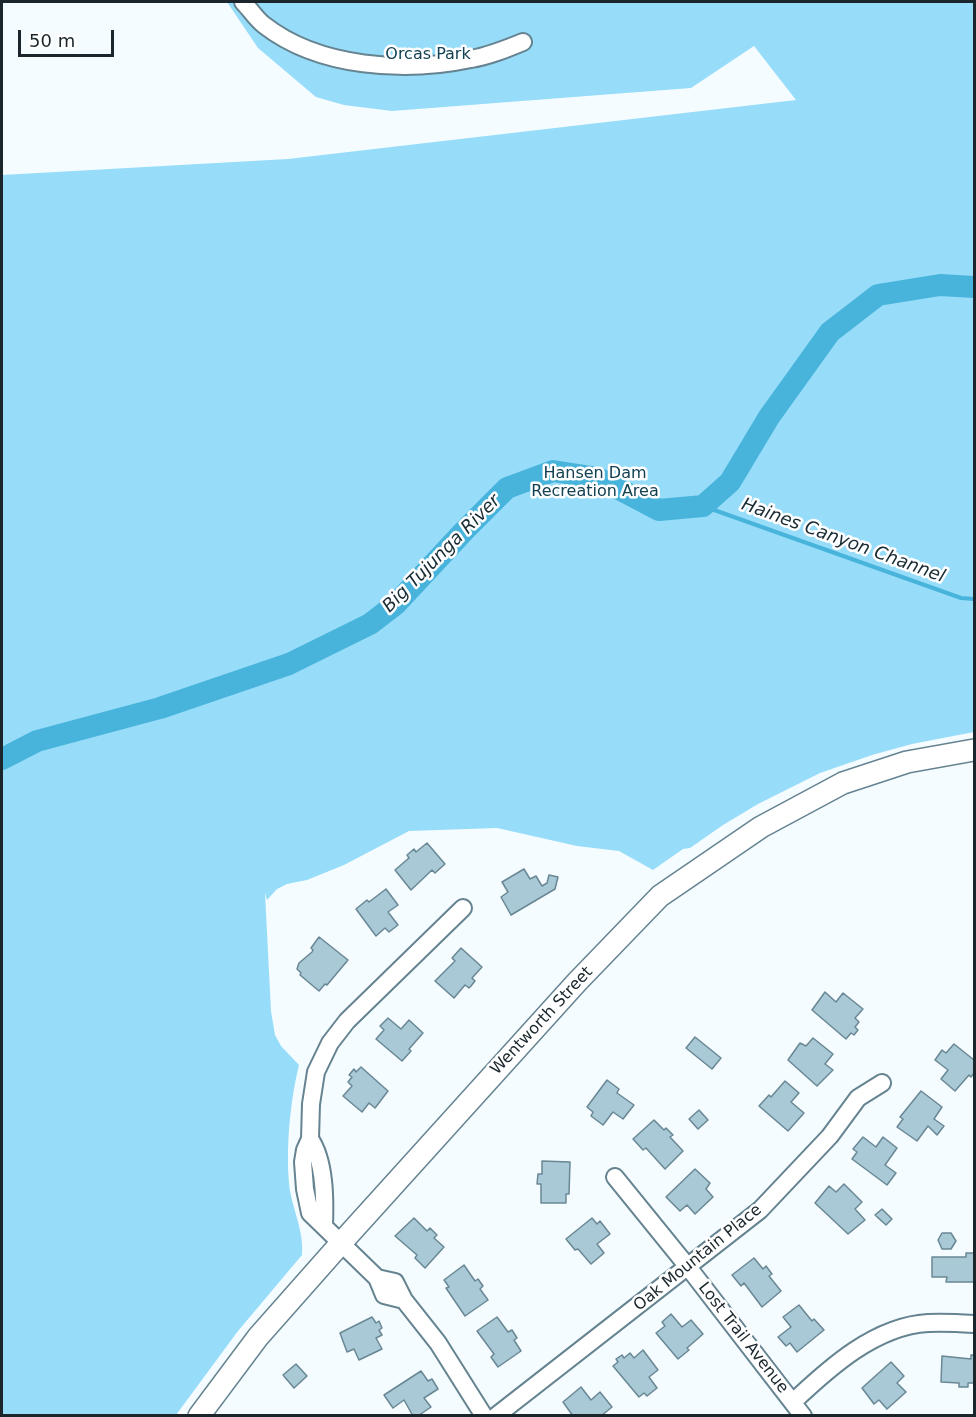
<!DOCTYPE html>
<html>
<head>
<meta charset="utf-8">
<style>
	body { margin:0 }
	#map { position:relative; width:976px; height:1417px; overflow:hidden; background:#f5fcff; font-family:"DejaVu Sans",sans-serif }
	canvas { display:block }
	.frame { position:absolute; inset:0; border:3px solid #1a262c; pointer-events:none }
	.scale { position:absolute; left:18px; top:30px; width:96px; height:27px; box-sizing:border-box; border:3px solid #1a262c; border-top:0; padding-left:8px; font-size:18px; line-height:21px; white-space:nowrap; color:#1a262c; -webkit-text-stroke:4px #fff; paint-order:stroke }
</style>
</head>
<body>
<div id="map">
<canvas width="976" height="1417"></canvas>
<div class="frame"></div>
<div class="scale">50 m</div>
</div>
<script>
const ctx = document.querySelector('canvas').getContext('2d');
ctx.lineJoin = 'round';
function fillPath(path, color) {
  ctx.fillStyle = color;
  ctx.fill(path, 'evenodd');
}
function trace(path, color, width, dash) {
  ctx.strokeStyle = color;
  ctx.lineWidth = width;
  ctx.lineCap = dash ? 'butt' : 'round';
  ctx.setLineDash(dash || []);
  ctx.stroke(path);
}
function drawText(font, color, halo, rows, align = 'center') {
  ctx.font = font + ' "DejaVu Sans",sans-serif';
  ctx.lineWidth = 5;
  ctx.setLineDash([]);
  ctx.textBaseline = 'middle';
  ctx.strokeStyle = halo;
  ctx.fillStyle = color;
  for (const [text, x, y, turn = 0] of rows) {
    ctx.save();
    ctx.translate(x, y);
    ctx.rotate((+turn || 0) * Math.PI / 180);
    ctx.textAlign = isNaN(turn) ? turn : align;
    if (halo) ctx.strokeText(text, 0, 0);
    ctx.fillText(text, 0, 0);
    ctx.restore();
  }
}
fillPath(new Path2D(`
	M227,2H974V732L912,744L872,755L820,773L758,804L723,825L690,848L683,849L653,870L619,851L577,846L497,828L409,831L344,865L307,880L287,884L277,889L267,900L265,893L271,1011L275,1035L281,1046L299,1065C290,1101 285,1154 290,1191C294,1213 304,1232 302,1255L238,1331L176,1415L2,1416V175L288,159L796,100L754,46L691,88L392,111L344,105L316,97L258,48Z`), '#97ddfa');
trace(new Path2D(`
	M703,506L961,598L974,599`), '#49b4db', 4);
trace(new Path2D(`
	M2,759L37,741L160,708L289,664L370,624L396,604L464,531L507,488L553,471L598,478L659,510L703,506L730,482L769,417L830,332L878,295L940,285L974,287`), '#49b4db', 22);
const building = new Path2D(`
	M427,843L445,864L435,873L432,870L411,890L395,870L409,858L407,855L414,849L416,852Z
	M524,869L530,879L536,876L542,886L547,883L549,875L558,877L555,889L511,915L501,897L508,892L502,882Z
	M386,889L398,905L388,912L398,925L389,932L385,928L376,936L356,909L367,900L369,902Z
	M319,937L348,960L327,985L325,984L319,991L300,975L301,973L297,969L299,963L312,952L313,950L311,948Z
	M461,948L482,967L472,978L475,981L471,986L469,988L465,985L454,998L435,981L455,961L452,958Z
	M825,992L836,1002L843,993L863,1009L855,1018L859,1022L855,1027L858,1030L854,1035L851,1033L846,1039L812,1010Z
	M388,1018L401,1029L409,1020L423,1033L409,1049L411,1051L402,1061L376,1039L384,1030L380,1026Z
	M695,1037L721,1058L712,1069L686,1048Z
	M813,1038L833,1054L825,1064L833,1070L817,1086L788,1060L800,1043L806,1046Z
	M954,1044L974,1060V1073L971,1077L969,1075L955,1091L941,1079L948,1070L935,1060L942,1050L946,1053Z
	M361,1067L388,1091L375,1108L369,1103L362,1112L343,1096L352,1086L348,1082L352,1077L349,1075L354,1069L356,1072Z
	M607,1080L619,1089L617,1093L634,1105L623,1119L613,1112L603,1125L591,1116L593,1112L587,1107Z
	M785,1081L799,1093L791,1102L804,1113L788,1131L759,1106L769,1095L771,1097Z
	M921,1091L942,1107L934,1119L944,1126L937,1135L928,1126L917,1141L897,1127L903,1119L900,1117Z
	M699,1110L708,1120L698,1129L689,1119Z
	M654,1120L664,1130L666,1128L673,1135L670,1137L683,1151L665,1169L646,1148L643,1150L633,1139Z
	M863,1137L876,1147L883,1137L897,1148L885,1165L896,1173L887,1185L852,1159L857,1152L853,1149Z
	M542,1161L570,1162L569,1194H566V1203H541V1184H537L538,1174H542Z
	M695,1169L710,1183L706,1189L713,1197L695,1214L687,1205L680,1211L666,1197Z
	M844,1184L862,1202L855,1209L865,1220L848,1234L815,1203L829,1186L836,1192Z
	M882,1209L892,1219L886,1225L875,1215Z
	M414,1218L427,1231L430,1228L437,1235L434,1238L444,1247L425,1268L415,1258L417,1255L395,1236Z
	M592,1218L597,1224L600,1221L610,1234L597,1244L604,1253L591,1264L578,1249L575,1250L566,1239Z
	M942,1233H951L956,1241L951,1249H942L938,1240Z
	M966,1253H974V1285V1282H946L947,1277H932V1257H966Z
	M754,1258L763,1269L766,1266L772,1274L769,1276L781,1291L762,1307L744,1283L741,1286L732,1275Z
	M464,1265L475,1281L478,1279L483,1286L480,1289L488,1300L465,1316L446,1288L449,1287L444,1280Z
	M799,1305L812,1321L814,1319L824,1330L797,1352L790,1343L786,1346L778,1337L791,1327L783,1317Z
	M671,1314L682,1327L691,1320L703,1334L687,1348L689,1350L678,1359L656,1333L665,1326L662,1322Z
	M372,1317L376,1323L379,1321L382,1328L379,1330L382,1335L376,1338L382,1349L359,1360L354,1349L347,1352L340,1333Z
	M497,1317L508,1332L512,1330L517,1338L514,1340L521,1351L498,1367L491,1357L494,1354L477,1331Z
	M643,1350L658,1370L649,1377L657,1388L647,1396L644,1393L639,1397L613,1366L618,1362L616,1359L622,1355L624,1358L630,1353L634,1358Z
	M971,1355H974V1383H968V1387H959V1383L941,1382L942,1356L971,1359Z
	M891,1362L904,1376L897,1383L906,1392L887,1409L879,1400L874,1404L862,1388Z
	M296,1364L307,1376L294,1388L283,1375Z
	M421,1371L428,1381L432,1379L438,1389L424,1398L431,1407L418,1416H413L404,1400L393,1408L384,1395Z
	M581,1387L591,1400L600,1392L612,1407L601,1416H573L563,1402Z`);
fillPath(building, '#a9c9d7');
trace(building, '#698794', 1.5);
const minor = new Path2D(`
	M243,2C250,9 256,19 264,25C319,68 405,73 471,59C489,56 506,49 523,42
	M310,1139C325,1161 325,1199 324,1226
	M615,1177L688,1267L803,1416
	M377,1278L395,1282L404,1300L438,1343L484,1416
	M404,1300L384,1295L377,1278L310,1213L305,1189L303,1162L305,1150L310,1139L311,1104L316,1072L330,1043L347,1021L463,908
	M793,1402C829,1368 875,1326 928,1323C943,1322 959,1323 974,1324
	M496,1416L760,1210L830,1136L858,1098L882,1083`);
const major = new Path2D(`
	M199,1416L258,1337L342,1242L577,982L660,896L761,827L843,783L907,762L974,750`);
trace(minor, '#658390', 20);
trace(major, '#658390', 24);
trace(minor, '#fff', 16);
trace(major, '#fff', 21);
drawText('16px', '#134152', '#fff', [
	["Orcas Park",428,55],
	["Hansen Dam",595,474],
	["Recreation Area",595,492]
]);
drawText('16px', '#1a262c', '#fff', [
	["Wentworth Street",542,1021,-47],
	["Oak Mountain Place",698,1258,-39],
	["Lost Trail Avenue",743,1338,52]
]);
drawText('italic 18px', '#192c34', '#fff', [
	["Haines Canyon Channel",843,541,20],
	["Big Tujunga River",442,554,-45]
]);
</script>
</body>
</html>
